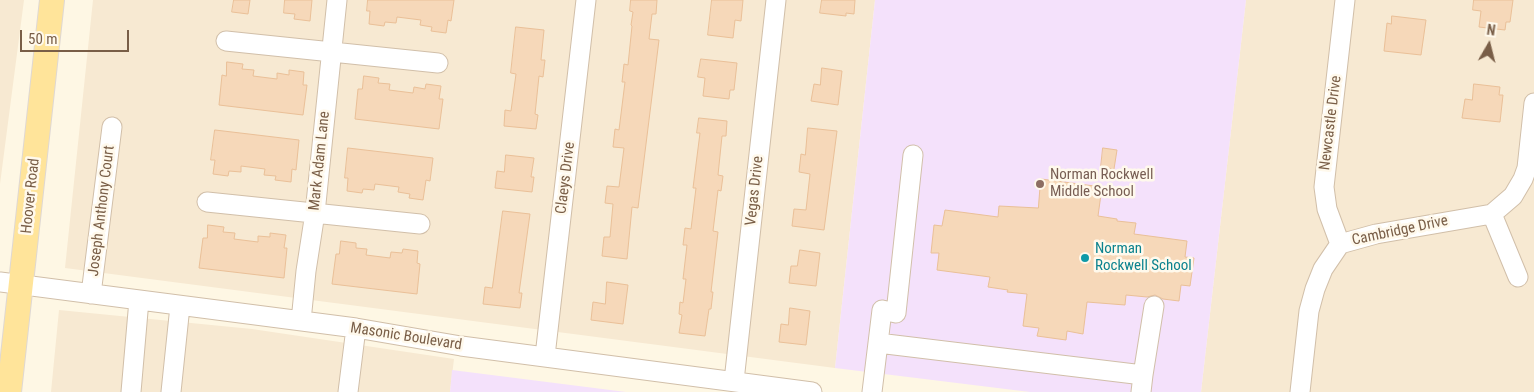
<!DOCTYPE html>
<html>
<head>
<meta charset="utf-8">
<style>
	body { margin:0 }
	#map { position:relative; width:1534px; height:392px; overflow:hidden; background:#fef7e4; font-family:"Roboto Condensed",sans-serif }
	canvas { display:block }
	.north { position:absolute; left:1464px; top:20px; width:50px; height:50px; -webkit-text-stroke:4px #fff9ec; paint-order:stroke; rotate:8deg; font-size:14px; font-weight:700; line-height:20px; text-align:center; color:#795e47 }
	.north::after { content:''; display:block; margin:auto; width:18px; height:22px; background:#795e47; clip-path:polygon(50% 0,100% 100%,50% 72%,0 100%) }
	.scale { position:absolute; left:20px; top:30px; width:109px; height:22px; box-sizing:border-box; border:2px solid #795e47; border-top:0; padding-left:6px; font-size:15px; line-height:18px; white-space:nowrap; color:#795e47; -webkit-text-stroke:4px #fff9ec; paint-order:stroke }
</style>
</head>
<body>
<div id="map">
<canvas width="1534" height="392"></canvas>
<div class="north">N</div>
<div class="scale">50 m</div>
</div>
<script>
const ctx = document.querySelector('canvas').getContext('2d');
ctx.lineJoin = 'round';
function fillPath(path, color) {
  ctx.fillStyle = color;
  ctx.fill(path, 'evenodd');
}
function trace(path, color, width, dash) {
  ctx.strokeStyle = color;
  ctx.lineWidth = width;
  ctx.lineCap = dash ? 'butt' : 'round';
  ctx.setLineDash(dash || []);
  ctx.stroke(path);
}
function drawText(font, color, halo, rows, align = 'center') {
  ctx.font = font + ' "Roboto Condensed",sans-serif';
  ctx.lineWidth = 5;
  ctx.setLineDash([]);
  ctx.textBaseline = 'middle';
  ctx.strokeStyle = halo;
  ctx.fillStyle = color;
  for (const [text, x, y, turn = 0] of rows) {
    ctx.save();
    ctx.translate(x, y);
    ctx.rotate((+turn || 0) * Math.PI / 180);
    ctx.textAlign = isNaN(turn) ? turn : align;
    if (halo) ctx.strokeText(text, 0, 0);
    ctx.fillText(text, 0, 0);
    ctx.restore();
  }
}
fillPath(new Path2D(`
	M0,0H24L0,184Z
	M93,0H875L835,368L65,268Z
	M1246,0H1534V392H1201Z
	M59,310L252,329L454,359L450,392H51Z`), '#f7e9d2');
fillPath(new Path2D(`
	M875,0H1246L1201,392H1030L835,368Z
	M452,370L626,392H450Z`), '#f4e1fb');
const building = new Path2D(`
	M234,0H250L248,14L232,12Z
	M285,0H312L310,21L294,19L295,14L284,13Z
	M368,0H454L451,21L448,20L446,33L431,31L432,27L420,25L421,20L397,17L396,23L385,22L384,26L369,24L370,11H367Z
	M631,0H657L656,14H652L649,39L659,40L638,208L632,207L627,259L602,256L604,237H610L613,204L605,203L607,186L619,187L624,148L613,147L615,129L619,130L625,82H622L624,64L628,65L632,26L631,25L633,12L630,11Z
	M712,0H743L741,21L735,20L733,38L708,35Z
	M822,0H855L854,14L846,13V16L820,13Z
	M1474,0H1513L1510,22H1506L1505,30L1479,27L1481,11L1473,10Z
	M1392,16L1426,20L1421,55L1384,51L1387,23L1391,24Z
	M516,27L544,30L541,60H545L543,77L539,76L535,114L538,115L536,129L504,126L505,110L511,111L516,74L511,73Z
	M701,59L737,63L734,90H730L729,99L703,96L705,78L698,77Z
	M227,62L243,64L242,69L254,70L253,76L277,79V73L289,75V70L304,72L303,85H307L303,115L219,105L222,75L226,76Z
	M822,68L842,71L838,105L811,101L814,84L820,85Z
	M364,76L379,78L378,83L390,84L389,90L413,93L414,87L425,89L426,84L441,86L439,99H443L439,129L355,119L358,89H362Z
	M1474,84L1500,87L1499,95H1503L1500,122L1462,118L1465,99L1472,100Z
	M699,118L727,121L726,136H722L718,175L723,176L721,191L718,190L713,231L718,232L711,292H713L711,309H709L705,336L679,333L682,315L679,314L680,302L683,303L686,279H683L687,245H683L685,228L691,229L696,188H693L700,133H697Z
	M808,128L837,131L824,230L792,226L794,209L806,210L810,174L799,172L801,154L805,155Z
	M215,130L299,140L296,170L292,169L291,182L275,180L276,176L264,175L265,169L241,166V172L229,171L228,176L213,174L215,160H211Z
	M348,148L433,158L430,181L426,180L423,200L409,198L410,194L398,192L399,187L375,184L374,190L363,189L362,193L347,191L348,178H345Z
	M1103,148L1117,150L1114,169L1101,167Z
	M506,155L534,158L531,177H534L532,192L495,188L497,171L504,172Z
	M1041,179L1102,187L1098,216L1117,219V221L1136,223L1134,234L1187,241L1185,257L1194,258L1190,286L1181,285L1179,301L1163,299L1155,295L1147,297L1126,295L1125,305L1087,302L1083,334L1067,331L1066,340L1037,336L1039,328L1023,326L1027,294L1007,292L1008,290L988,287L990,277L937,270L939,253H931L934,225L942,226L945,210L998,217L999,206L1038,208Z
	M503,211L530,214L519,293H522L520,308L483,304L485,287L492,288Z
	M208,225L224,227L223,232L235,233L234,239L258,242V236L270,237V233L286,235L284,248H287L284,278L199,268L203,238H207Z
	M341,241L356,243V248L367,249L366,255L390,258L391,252L402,253L403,249L418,251L417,263L420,264L417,294L332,284L336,254H339Z
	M800,250L820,253L816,286L789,283L791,266H797Z
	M607,282L628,285L623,324L591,320L593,302L605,304Z
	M790,308L810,311L806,345L779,342L781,324L788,325Z`);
fillPath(building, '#f6d8b9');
trace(building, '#eac098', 1);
const minor = new Path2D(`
	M226,41L438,63
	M207,202L420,224
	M1492,214L1518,277
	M1340,244L1327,209L1324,187L1345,0
	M0,282L356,328L461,346L812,392
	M91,294L112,127
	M301,321L306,271L315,213L337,0
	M878,343L882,310L896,313L913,155
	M545,356L586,0
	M1143,375L1154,306
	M734,381L776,0
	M131,392L139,300
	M171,392L180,306
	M348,392L356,328
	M872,392L878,343L1143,375L1141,392
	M1300,392L1309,311L1315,289L1323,269L1340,244L1376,234L1492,214L1513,196L1523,179L1527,168L1534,103`);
const major = new Path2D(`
	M9,392L52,0`);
trace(minor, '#d1bfa9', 21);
trace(major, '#dfd8d3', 26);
trace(minor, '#fff', 19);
trace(major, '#ffe49a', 24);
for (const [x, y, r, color] of [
	[1040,184,5,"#8d6e63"],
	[1085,258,5,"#0f9aa8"]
]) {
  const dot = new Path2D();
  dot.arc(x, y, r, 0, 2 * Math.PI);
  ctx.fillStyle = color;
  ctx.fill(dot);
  trace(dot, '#fff9ec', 2);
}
drawText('15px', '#795e47', '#fff9ec', [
	["Newcastle Drive",1331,123,-83],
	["Mark Adam Lane",320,161,-84],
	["Claeys Drive",566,178,-83],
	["Vegas Drive",755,191,-84],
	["Hoover Road",31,196,-84],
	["Joseph Anthony Court",102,211,-83],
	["Cambridge Drive",1400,231,-12],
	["Masonic Boulevard",406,337,9]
]);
drawText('15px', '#785e54', '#fff9ec', [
	["Norman Rockwell",1050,175],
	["Middle School",1050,192]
], 'left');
drawText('15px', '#0d838f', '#fff9ec', [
	["Norman",1095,249],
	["Rockwell School",1095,266]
], 'left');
</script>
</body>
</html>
